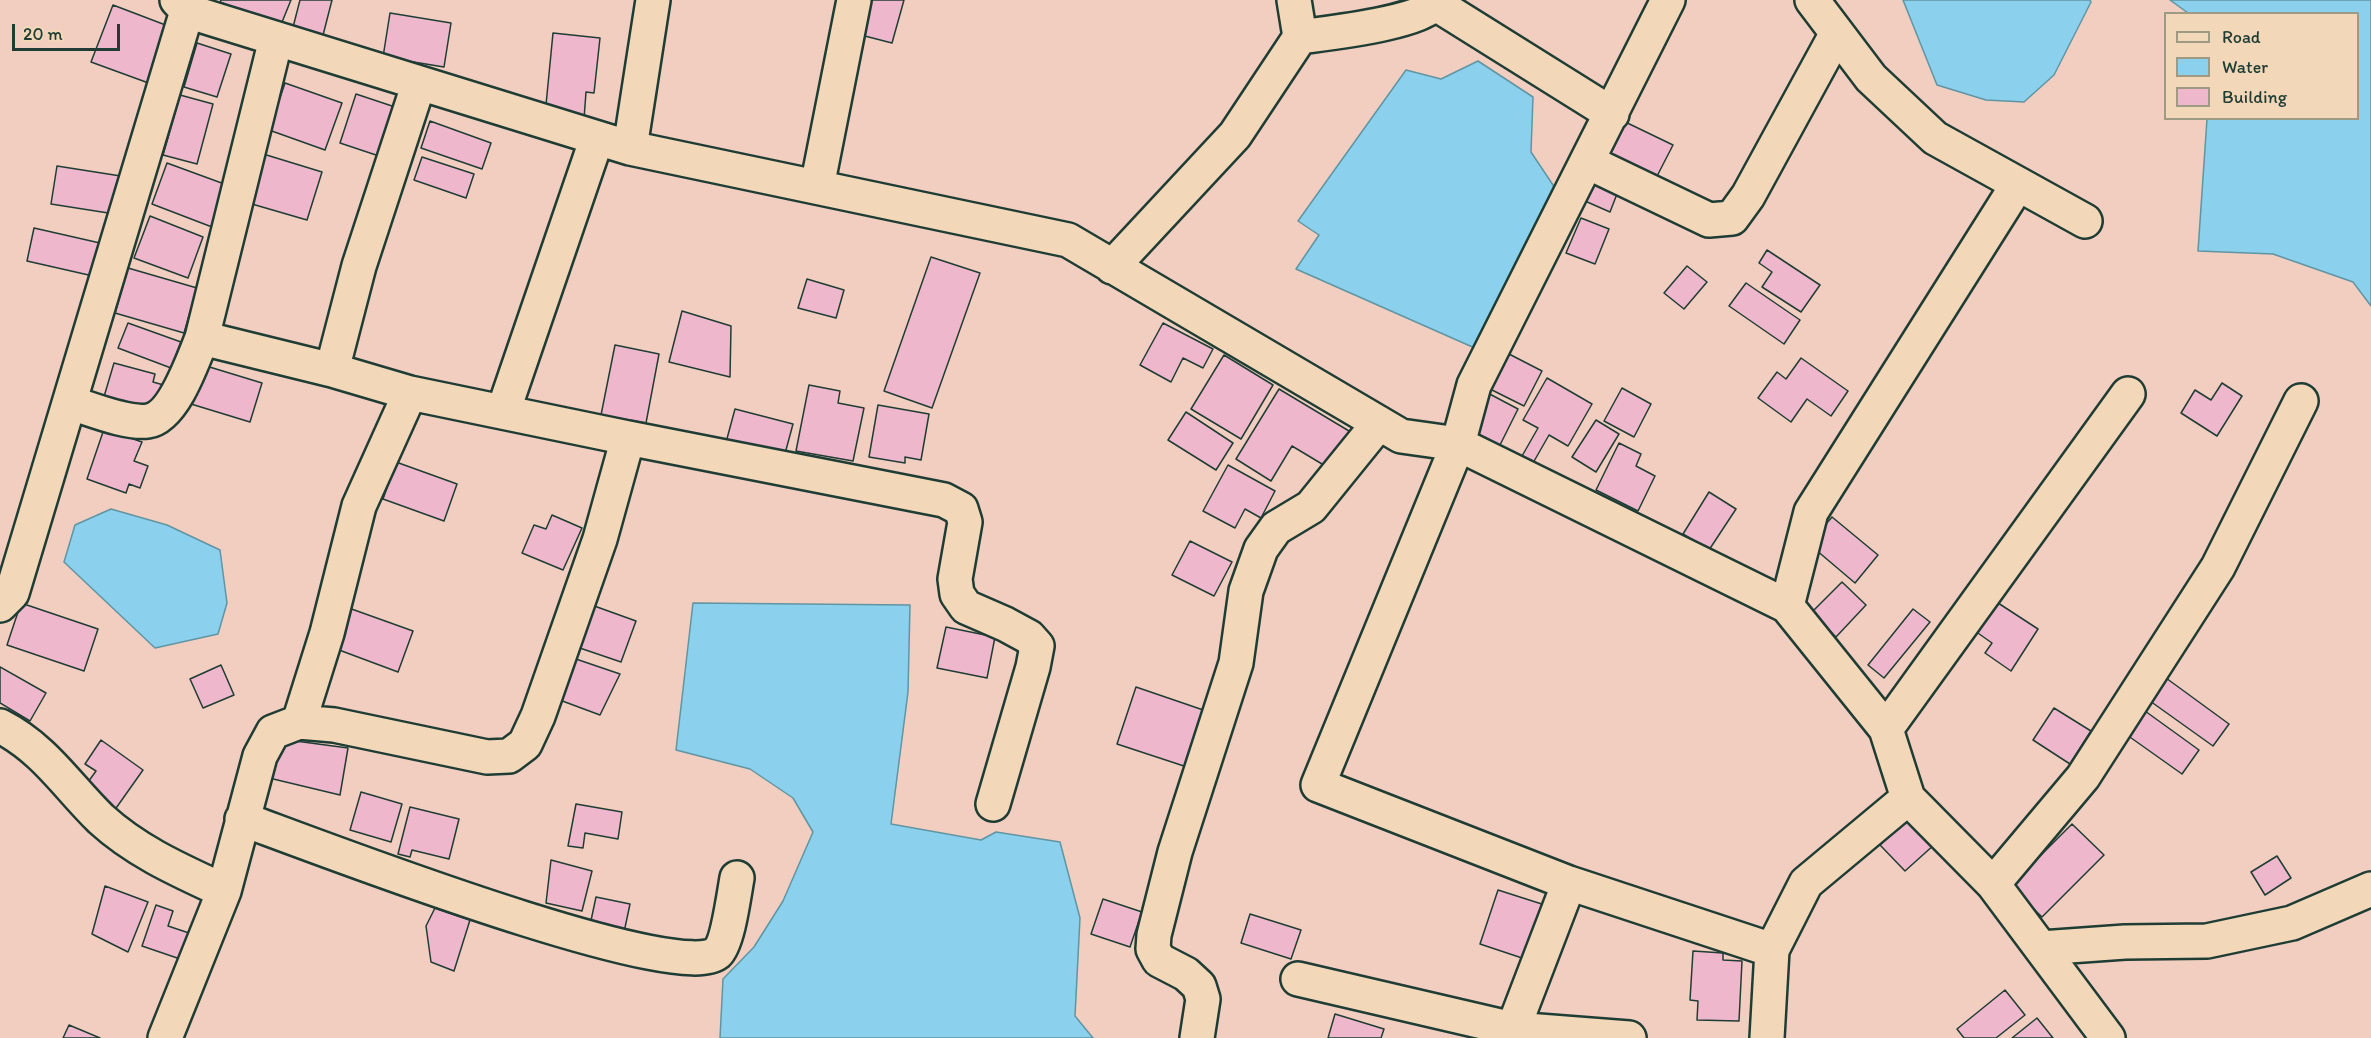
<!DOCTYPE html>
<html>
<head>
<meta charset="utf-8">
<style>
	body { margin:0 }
	#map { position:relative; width:2371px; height:1038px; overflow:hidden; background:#f1cebf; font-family:Itim,sans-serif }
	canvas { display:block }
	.legend { position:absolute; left:2164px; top:12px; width:195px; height:108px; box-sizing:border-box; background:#f2d8b9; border:2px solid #9e9a84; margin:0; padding:8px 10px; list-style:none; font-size:18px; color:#1f3d34 }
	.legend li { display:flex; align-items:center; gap:12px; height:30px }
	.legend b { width:30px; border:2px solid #9e9a84 }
	.scale { position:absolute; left:12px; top:24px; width:108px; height:27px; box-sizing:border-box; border:3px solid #1f3d34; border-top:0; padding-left:8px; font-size:18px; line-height:21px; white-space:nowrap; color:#1f3d34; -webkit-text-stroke:4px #f2d8b9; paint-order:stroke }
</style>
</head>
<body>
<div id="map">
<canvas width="2371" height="1038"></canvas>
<ul class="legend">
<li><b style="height:8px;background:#f2d8b9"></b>Road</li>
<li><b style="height:16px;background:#8bd0ed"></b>Water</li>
<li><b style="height:16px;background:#efb7cc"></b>Building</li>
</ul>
<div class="scale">20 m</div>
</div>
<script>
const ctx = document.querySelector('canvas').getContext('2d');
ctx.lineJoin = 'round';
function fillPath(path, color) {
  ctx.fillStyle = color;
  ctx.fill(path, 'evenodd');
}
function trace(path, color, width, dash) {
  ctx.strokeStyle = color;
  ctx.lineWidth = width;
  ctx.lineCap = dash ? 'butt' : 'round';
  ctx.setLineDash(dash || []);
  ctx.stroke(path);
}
const water = new Path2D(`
	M1903,0H2090L2091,2L2054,75L2024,102L1986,100L1937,85Z
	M2170,0H2371V306L2353,282L2273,254L2198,251L2207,119L2358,118V14L2188,13Z
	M1478,61L1533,97L1531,152L1561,197L1486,353L1296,269L1319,235L1298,221L1406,70L1441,79Z
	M111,509L167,525L220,550L227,603L218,634L155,648L64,562L75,525Z
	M693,603L910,605L908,692L891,824L981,840L996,832L1060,842L1080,918L1075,1016L1093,1038H720L723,979L754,947L783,901L813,832L793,798L750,769L676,750Z`);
fillPath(water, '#8bd0ed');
trace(water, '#6095a3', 1.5);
const building = new Path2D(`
	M221,0H291L280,27L220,2Z
	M300,0H332L321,43L291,35Z
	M865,0H904L892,43L857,34Z
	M113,5L176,29L154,85L91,62Z
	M390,13L451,23L444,67L383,57Z
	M553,33L600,38L594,93L586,92L584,119L545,115Z
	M197,43L231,54L217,97L184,87Z
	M285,83L342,103L325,150L269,130Z
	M356,94L401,109L385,158L340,143Z
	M180,95L213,104L197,164L163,155Z
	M1617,118L1673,145L1655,180L1600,153Z
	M430,121L491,143L482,169L421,148Z
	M260,153L322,172L307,220L245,202Z
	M422,157L474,174L466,198L414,180Z
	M167,163L227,185L212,227L152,204Z
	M57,166L127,177L121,215L51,204Z
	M1592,183L1617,194L1610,212L1585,201Z
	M150,216L203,237L188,278L134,258Z
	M1581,218L1609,229L1595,264L1566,253Z
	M34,228L100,243L93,276L27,261Z
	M1767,250L1820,285L1801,312L1762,287L1772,272L1759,263Z
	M931,257L980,273L932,408L884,391Z
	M1687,266L1707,282L1684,309L1664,293Z
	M128,268L197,288L184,333L115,313Z
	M807,279L844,290L836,318L798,308Z
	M1746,283L1800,320L1784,344L1729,306Z
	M682,311L731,326L730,377L669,362Z
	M128,323L181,342L171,368L118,348Z
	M1163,323L1213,349L1203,368L1183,358L1171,382L1140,365Z
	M615,345L659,354L646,423L601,415Z
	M1509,354L1542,371L1524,406L1490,389Z
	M1224,355L1273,385L1241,439L1191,409Z
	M1801,358L1848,391L1831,416L1807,399L1791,422L1758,398L1777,372L1786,379Z
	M114,363L155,374L153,382L167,386L159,416L103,400Z
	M203,365L262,383L250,422L191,404Z
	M1547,378L1592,404L1568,446L1549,435L1529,470L1518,463L1538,428L1523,420Z
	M2222,383L2242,396L2217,436L2181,413L2195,390L2211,400Z
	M809,385L840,391L838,403L864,408L853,461L796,451Z
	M1622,388L1651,404L1634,437L1604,421Z
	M1279,389L1354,434L1332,470L1292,446L1271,481L1236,459Z
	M1484,391L1518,409L1497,451L1463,434Z
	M878,405L929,414L921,460L905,457V463L869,457Z
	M735,409L793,424L783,461L725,446Z
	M1186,412L1233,443L1216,470L1168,440Z
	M1596,420L1619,434L1596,472L1572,457Z
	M104,429L142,442L134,461L148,466L140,488L129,484L126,493L87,479Z
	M1619,443L1641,454L1636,466L1655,476L1638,511L1596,490Z
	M396,462L457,484L444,521L383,499Z
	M1228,465L1275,491L1261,518L1245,509L1235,528L1203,511Z
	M1709,492L1736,509L1709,550L1683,534Z
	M552,515L582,528L563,570L522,553L534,525L546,529Z
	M1832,517L1878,555L1855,583L1809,544Z
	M1190,541L1232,562L1214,596L1172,575Z
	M1842,582L1866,605L1836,637L1811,613Z
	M1995,601L2038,629L2011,671L1985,653L1992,643L1975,631Z
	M21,603L98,629L84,671L7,645Z
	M586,603L636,621L621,662L571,645Z
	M346,607L413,631L398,672L331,647Z
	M1913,609L1930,622L1884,678L1868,665Z
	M946,627L995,637L987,678L937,668Z
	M570,657L620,674L600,715L557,699Z
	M221,665L234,695L203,708L190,679Z
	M0,667L46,693L30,721L0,703Z
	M2166,678L2229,724L2213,746L2150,701Z
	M1136,687L1212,713L1193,769L1117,744Z
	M2054,708L2091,731L2070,764L2033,740Z
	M2145,711L2199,750L2182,774L2127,735Z
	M101,740L143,770L114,811L83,789L96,771L85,764Z
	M288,740L348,748L340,795L265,777L273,754Z
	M361,792L402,804L391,842L350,830Z
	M576,804L622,812L618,839L585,833L583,848L568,846Z
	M410,807L459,819L449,859L412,850L410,857L398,854Z
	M1910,817L1935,844L1905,871L1880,845Z
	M2072,824L2104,855L2042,917L2010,886Z
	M2277,856L2291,878L2265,895L2251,872Z
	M551,860L592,871L582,911L546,903Z
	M105,886L148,902L128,952L92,934Z
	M1498,890L1548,906L1531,961L1480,944Z
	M596,897L630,904L623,937L589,930Z
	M1103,899L1142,912L1130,947L1091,934Z
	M156,905L173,911L168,926L195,935L186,961L142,946Z
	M435,908L470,920L454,971L431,962L426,926Z
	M1250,914L1301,930L1291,959L1241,943Z
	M1693,951L1723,953V960L1742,961L1739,1021L1697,1020L1698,1001L1690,1000Z
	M2005,990L2025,1015L1996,1038H1964L1957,1029Z
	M1335,1014L1384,1029L1381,1038H1328Z
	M2037,1018L2053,1038H2012Z
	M69,1025L100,1038H63Z`);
fillPath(building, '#efb7cc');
trace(building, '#1f3d34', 1.5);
const minor = new Path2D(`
	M177,0L187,11L630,148L1068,240L1401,436L1458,444L1787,606L1886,729L1908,798L1993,884L2108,1038
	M1668,0L1474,385L1458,444L1318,785L1569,883L1772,950
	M1812,0L1871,78L1935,138L2085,221
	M1436,4L1612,114
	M1300,37C1328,33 1425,23 1438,0
	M419,83L359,266L332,370L410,393L628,438
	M630,148L653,0
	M1588,162L1709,220L1732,218L1748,196L1837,33
	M817,187L854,0
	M1112,267L1235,135L1300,37L1294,0
	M202,338L276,39
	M71,403C91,409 127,424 148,421C174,417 193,360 202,338L332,370
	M503,412L597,138
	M0,605L12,593L187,11
	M1787,606L1811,512L2018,184
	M299,722L327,633L359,506L410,393
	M0,726C45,749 67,786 101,819C137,852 181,871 224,891
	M1886,729L2128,394
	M242,819C306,842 676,986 717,953C728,943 734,894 737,878
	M1569,883L1513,1029L1629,1038
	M1993,884L2083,777L2218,567L2301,401
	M2041,948L2125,942L2207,941L2292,923L2371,889
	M1298,979L1513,1029L1512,1038
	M165,1038L224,891L260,756L273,732L299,722L334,725L487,757L509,756L525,744L538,716L600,539L628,438L944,500L961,509L965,522L955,579L957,594L966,607L1005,624L1029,637L1037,646L1033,667L993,804
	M1197,1038L1203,999L1199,986L1186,974L1159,960L1153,949L1154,935L1175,852L1236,663L1246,591L1261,549L1276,528L1311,507L1379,423
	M1767,1038L1772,950L1806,883L1908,798`);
trace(minor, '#1f3d34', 38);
trace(minor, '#f2d8b9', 33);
</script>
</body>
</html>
